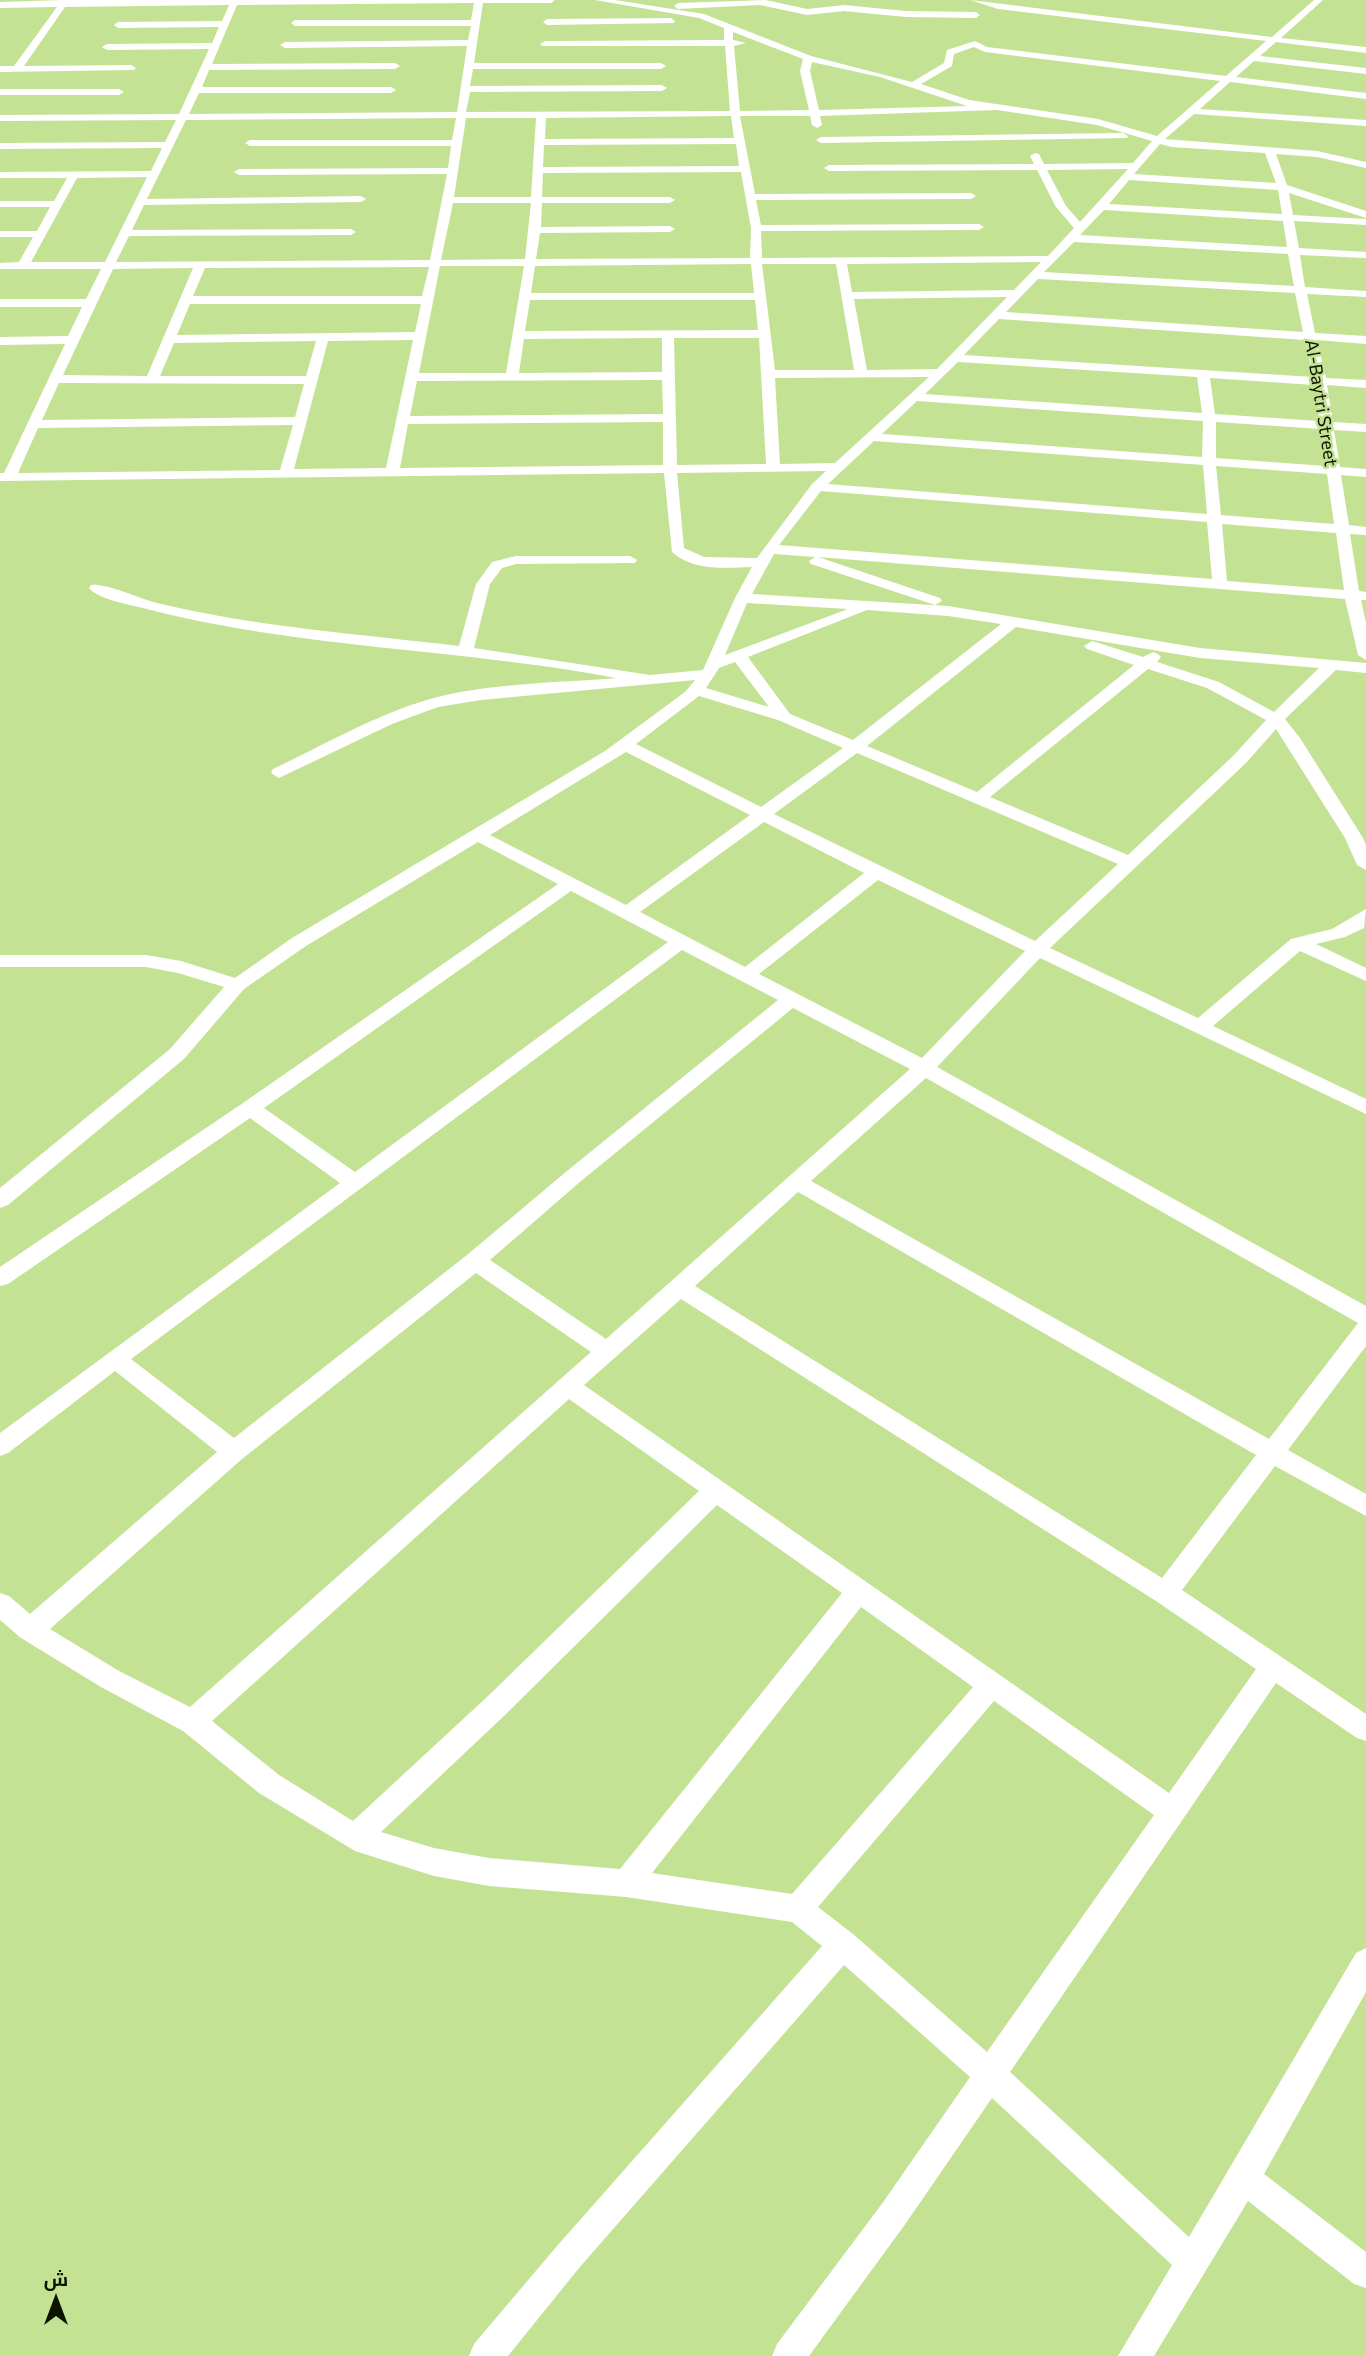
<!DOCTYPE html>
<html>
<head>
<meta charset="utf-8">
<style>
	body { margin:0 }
	#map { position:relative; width:1366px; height:2356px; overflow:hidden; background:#c4e293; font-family:Commissioner,Cairo,sans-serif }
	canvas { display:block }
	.north { position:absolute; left:21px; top:2265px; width:70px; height:70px; -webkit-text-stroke:5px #c4e293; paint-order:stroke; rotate:0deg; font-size:19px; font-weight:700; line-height:28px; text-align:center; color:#0b1400 }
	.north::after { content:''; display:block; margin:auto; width:24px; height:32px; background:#0b1400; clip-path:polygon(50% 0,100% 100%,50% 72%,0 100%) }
</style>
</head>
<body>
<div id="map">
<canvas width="1366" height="2356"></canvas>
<div class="north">ش</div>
</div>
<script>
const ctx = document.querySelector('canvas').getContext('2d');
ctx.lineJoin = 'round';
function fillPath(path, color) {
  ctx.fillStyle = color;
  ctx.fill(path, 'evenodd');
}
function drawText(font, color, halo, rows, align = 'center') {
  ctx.font = font + ' Commissioner,sans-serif';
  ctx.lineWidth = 5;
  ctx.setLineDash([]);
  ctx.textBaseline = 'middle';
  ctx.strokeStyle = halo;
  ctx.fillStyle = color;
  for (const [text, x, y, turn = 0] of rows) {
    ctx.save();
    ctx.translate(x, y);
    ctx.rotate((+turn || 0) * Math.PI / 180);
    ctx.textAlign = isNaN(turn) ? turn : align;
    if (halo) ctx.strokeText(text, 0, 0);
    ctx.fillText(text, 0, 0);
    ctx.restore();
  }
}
fillPath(new Path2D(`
	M62,0H555L551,3H483L474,63H661L666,66L661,69H473L470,86L662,85L667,88L662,91L470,92L466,112L730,111L725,46H542L540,44L545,41L724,40V28L699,18L595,0H615L704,14L811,56L912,82L944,63L947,50L975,41L987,47L1226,76L1266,41L998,9L970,0L1272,37L1314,0H1323L1281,38L1366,47V53L1276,42L1260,56L1366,68V74L1254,61L1236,77L1366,93V99L1230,82L1200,109L1366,120V126L1194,114L1165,139L1317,151L1366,162V168L1317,157L1276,154L1287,185L1366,211V218L1289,193L1293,215L1366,219V225L1294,221L1299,248L1366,252V258L1300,255L1305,287L1366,291V297L1307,294L1315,333L1366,336V344L1317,340L1326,378L1366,380V388L1327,385L1333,422L1366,424V432L1334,430L1340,467L1366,469V477L1341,475L1349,525L1366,527V535L1350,534L1359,591L1366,592V600H1361L1366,623V660L1358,655L1345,599L818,557L940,598L942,601L935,605L811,564L809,561L815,557L774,554L752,594L948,606L1200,648L1366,663V673L1336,670L1285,719L1300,738L1363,838L1366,845V870L1357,865L1345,838L1276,729L1246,763L1050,948L1198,1018L1291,939L1332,929L1366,909L1364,928L1345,937L1316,944L1366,968V981L1300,951L1213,1026L1366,1099V1114L1040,958L937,1067L1366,1306V1346L1288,1450L1366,1494V1516L1275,1466L1182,1590L1366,1714V1741L1357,1738L1276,1683L1010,2072L1189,2237L1356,1953L1366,1948V1992L1264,2174L1366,2252V2288L1354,2284L1248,2201L1154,2356H1118L1172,2265L992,2098L906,2223L809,2356H772L777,2344L884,2201L970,2077L844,1965L579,2268L508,2356H469L474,2344L557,2246L822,1946L792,1922L626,1897L489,1886L434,1876L355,1851L259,1793L183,1731L101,1687L21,1638L0,1620V1593L9,1596L30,1614L217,1452L115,1371L8,1453L0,1456V1433L340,1183L250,1118L8,1284L0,1286V1267L243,1103L558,884L478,842L306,946L244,989L184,1059L8,1205L0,1208V1188L170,1049L224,987L178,973L146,967H0V955H146L181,961L235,978L292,938L605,751L685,692L695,680L481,700L438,707L392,724L279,778L271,773L273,769C324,745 375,715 430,699C487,683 557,683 616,678C460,648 297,649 143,608C127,604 100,600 89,588L91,585C104,582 141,599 157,603C256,627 359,634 459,646L476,584L492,562L516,556H630L637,560L635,563L516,564L502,568L490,584L474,648L650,675L703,670L735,598L752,567C725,568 693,571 672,552L664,473L0,481V473H4L65,344L0,345V337L68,336L82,307H0V299H86L101,269H0V263L19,262L33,237H0V231H37L50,207H0V201H54L67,178H0V172L151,171L162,148L0,149V143L165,142L176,120L0,121V115L179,114L209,49L107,50L102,47L107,44L212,43L219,27L118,28L114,25L118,22L222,21L229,5L65,7L24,66L131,65L136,68L134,70L0,72V66H14L57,7L0,8V2ZM474,3L471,20H295L291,23L295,26H471L468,40L285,42L280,45L285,48L467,46L457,112L189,114L199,93H391L396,90L391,87H202L209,70L395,69L400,66L395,63L212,64L237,5ZM733,32L803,59L800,71L809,110L740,111L734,46L746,43L733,40ZM974,47L985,52L1220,81L1157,136L1098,119L969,100L921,84L952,66L954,54ZM812,62L880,77L967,106L819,110L810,71ZM997,110L1097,125L1152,141L1133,163L1044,164L1039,154L1035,153L1030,156L1034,164L829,165L824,168L829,171L1037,170L1056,207L1074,228L1048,256L762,258L761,231L979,230L984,227L979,224L761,225L756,200L971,199L976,196L971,193L755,194L740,116H810L812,125L817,128L822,125L820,116ZM731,116L734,138L545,139L546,118ZM456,118L452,140H250L245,143L250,146H451L448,168L239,169L234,172L239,175L447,174L430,260L116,262L129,236L351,235L356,232L351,229L132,230L144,205L361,202L366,199L361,196L147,199L186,120ZM466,118H536L531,197H454ZM736,144L739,166L543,167L544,145ZM1160,144L1172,147L1265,153L1276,183L1134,174ZM1128,169L1080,222L1066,206L1047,170ZM741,172L751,228L750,258L536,259L540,233L670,232L675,229L670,226L541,227L542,203H670L675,200L670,197H542L543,173ZM147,177L105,262H31L77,178ZM1129,180L1278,190L1282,214L1109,204ZM453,203H531L525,259L441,260ZM1104,210L1283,221L1287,247L1080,235ZM1074,242L1288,254L1294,286L1044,272ZM1041,262L1014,290L852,292L847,264ZM751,264L754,293H531L535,266ZM762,264H836L854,370H775ZM440,266H524L506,373H419ZM429,267L422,296H193L205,268ZM193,268L147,376L63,375L113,269ZM1038,279L1295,293L1303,332L1006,312ZM1007,297L937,369L867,370L854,299ZM530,300H755L758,330L525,331ZM190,304H421L415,332L177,335ZM999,319L1305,340L1313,377L964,355ZM662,338V372L519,373L524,339ZM674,338H759L766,464L677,465ZM413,340L386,468L294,469L328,341ZM316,341L306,376H160L174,343ZM958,362L1197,377L1202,413L925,394ZM929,377L835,463L780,464L775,378ZM1210,378L1314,385L1319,421L1215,414ZM662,380L663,414L410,416L417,381ZM59,383L304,384L295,417L42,420ZM917,401L1203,421L1202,457L882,434ZM663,422V465L400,468L408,424ZM1216,422L1321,429L1326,466L1216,458ZM293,425L280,470L18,473L38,428ZM874,441L1203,465L1207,514L828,484ZM1216,466L1327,474L1334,524L1221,515ZM826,471L812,484L757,558L704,557L684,548L677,473ZM821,491L1207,522L1212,579L779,545ZM1222,524L1336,533L1344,590L1227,581ZM747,603L848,609L725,655ZM867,610L948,616L1001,624L853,740L790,714L748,657ZM1016,627L1200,658L1319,668L1274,712L1219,682L1157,662L1161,657L1158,654L1153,652L1143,657L1092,641L1084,646L1087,649L1134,665L977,792L867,746ZM735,662L769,707L706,688L719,668ZM1148,669L1207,688L1266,720L1234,755L1128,855L990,797ZM699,696L778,720L843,748L761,807L636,744ZM626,752L750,815L626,905L490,835ZM857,753L1118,864L1035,941L774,814ZM764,822L864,873L745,967L640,912ZM878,880L1025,951L922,1058L759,974ZM571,891L668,942L355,1172L264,1108ZM682,950L778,1000L567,1171L467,1255L234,1438L131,1359ZM793,1008L910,1069L606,1339L490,1260L581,1181ZM926,1078L1358,1323L1269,1439L811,1181ZM798,1192L1256,1455L1162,1578L695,1286ZM476,1273L591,1352L190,1707L119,1671L50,1629L242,1459ZM681,1299L1156,1601L1256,1669L1169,1793L584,1385ZM569,1399L699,1491L487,1697L353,1821L279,1775L212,1721ZM717,1505L842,1593L620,1869L489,1858L434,1848L381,1832L505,1715ZM861,1607L973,1687L792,1894L652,1873ZM994,1701L1154,1815L987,2052L853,1934L818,1907Z
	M766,0L807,9L844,5L906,11L976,12L980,15L976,18L906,17L844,11L807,15L760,5L678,9L674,6L678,3Z
	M671,18L675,21L674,23L547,25L543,22L547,19Z
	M0,89H119L124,92L119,95H0Z
	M1123,133L1128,136L1127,138L821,143L816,140L821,137Z`), '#fff');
drawText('18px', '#0b1400', '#c4e293', [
	["Al-Baytri Street",1321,403,81]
]);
</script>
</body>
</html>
